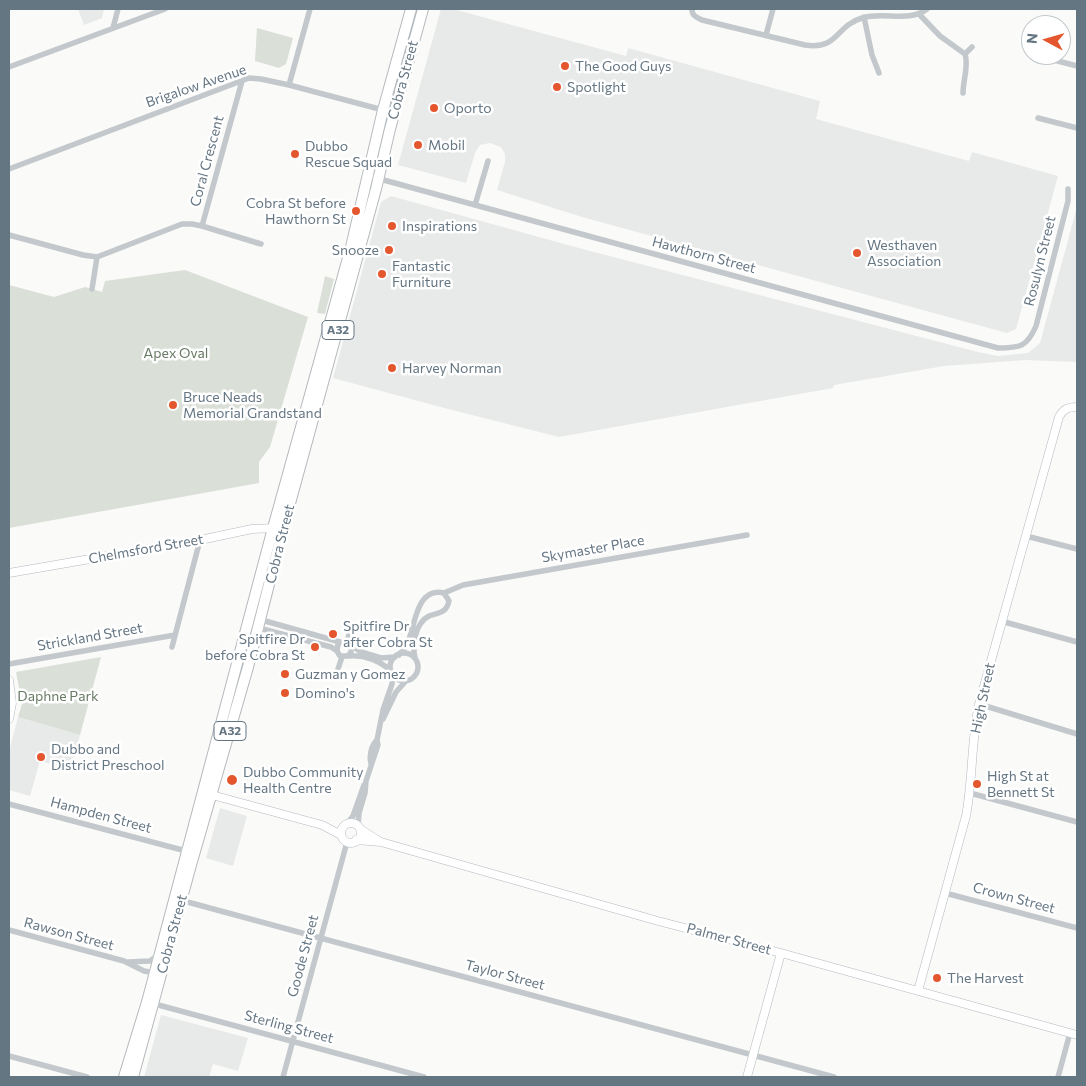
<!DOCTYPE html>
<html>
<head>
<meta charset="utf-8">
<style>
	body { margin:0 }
	#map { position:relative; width:1086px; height:1086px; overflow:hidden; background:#fafaf8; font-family:Commissioner,sans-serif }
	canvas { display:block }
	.frame { position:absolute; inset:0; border:10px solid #657683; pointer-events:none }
	.north { position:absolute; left:1021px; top:15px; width:50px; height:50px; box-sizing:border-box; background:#fff; border:1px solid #c1c8cd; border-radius:50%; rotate:276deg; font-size:14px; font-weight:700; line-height:20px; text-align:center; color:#657683 }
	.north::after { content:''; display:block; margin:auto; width:18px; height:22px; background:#e4572e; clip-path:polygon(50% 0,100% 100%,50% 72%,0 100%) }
</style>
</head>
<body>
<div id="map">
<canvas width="1086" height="1086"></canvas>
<div class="frame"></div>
<div class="north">N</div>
</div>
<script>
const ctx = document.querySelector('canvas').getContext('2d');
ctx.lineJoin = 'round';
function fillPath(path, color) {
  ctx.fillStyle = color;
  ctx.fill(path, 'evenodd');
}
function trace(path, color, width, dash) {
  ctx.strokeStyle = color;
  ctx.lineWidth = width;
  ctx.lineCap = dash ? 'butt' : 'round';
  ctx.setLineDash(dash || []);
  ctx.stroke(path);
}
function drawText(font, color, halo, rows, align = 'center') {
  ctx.font = font + ' Commissioner,sans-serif';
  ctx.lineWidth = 5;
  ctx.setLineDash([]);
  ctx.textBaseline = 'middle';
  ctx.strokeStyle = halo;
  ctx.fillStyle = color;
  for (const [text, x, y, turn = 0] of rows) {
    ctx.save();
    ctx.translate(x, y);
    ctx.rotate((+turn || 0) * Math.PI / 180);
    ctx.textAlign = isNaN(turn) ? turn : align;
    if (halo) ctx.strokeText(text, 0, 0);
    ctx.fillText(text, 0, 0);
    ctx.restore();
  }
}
fillPath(new Path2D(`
	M78,9H104L102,18L84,25Z
	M441,9H453L626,56L628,48L820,101L816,119L969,161L972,152L1058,176L1016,329L1007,333L582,217L497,190L505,162V154L501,147L490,143L480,145L475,153L466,183L398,165Z
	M391,196L575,247L978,352L998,356L1028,353L1040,343L1077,207V362L1025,360L944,366L834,385L833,388L559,437L448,409L333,378L381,202Z
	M18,717L80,735L70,769L40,761L30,796L9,790V752Z
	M220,808L247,816L233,866L206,858Z
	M161,1015L248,1038L238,1071L213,1064L209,1077H144Z`), '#e8e9e9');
fillPath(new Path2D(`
	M257,28L293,38L286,64L279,68L255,61Z
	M185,270L308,317L270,447L259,462V483L9,528V285L54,297L85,287L102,292L105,281Z
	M325,276L334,279L325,314L317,313Z
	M101,657L80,735L18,717L22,704L16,672Z`), '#dadfd7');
const secondary = new Path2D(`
	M9,573L200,540L252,529L276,528
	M9,680L12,703L9,719
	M212,795L322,825L341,835
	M341 833a10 10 0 1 1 20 0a10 10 0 1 1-20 0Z
	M360,829L379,841
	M356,840L381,842L658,921L781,953L1077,1035
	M918,991L966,816C973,779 971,741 979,704L1059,417C1063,409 1068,407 1077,407
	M747,1077L781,953`);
const highway = new Path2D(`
	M124,1077L147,1002L273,528L351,247L383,110L411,9
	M133,1077L191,865L248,667L283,529L376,189L390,129L423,9`);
trace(secondary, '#b3babf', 9);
trace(highway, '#b4b9bd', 12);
trace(new Path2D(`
	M692,9C692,16 696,17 702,20L805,45C839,50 835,26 862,18C883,11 909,23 927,9
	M919,14L940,36L965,54C969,66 963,80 963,93
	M864,17L872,55L879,73
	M113,28L118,9
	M766,35L773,9
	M965,54L972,47
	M1054,60L1077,66
	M9,67L165,9
	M289,85L310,9
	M1038,118L1077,128
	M9,169L249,78L261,79L289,85L383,110L396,106
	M369,176L998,348C1020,348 1027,347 1036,326L1068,201V189
	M475,205L488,161
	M202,226L261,244
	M9,235L83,255L97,257L182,224H192L202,226L242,81
	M92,289L97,257
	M1026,536L1077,549
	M444,593L463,585L747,535
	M258,619L340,642
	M1001,621L1077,642
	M255,627L331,647L337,651
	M347,641L352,625
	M351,645V653L347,656H340L337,651L338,644L345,641L361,652L381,658L395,657
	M172,647L200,540
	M390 667a14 14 0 1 1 28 0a14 14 0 1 1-28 0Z
	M399,655C402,651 406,647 408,642C415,625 417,586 444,593L449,601C446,614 439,612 429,616C415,623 412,645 415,658
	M348,656C364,654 381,661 392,672
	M9,664L175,635
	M337,672L342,657
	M979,704L1077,734
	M383,719L396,692L406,681
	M371,764C369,756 371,746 377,740
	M970,793L1077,822
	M9,804L186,851
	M347,824L353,816L364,785
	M358,827L359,813L365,793L366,781L378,745L377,740L383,710L392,684L393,674
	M945,893L1077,928
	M180,900L834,1077
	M9,930L124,961L144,971L155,973
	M128,962L150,961L157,956
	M151,1003L424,1077
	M9,1056L87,1077
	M283,1077L347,842
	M1058,1077L1070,1033`), '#c3c8cc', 5.5);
trace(secondary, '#fff', 8);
trace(highway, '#fff', 10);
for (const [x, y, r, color] of [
	[565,66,5,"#e4572e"],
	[557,87,5,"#e4572e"],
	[434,108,5,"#e4572e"],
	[418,145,5,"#e4572e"],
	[295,154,5,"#e4572e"],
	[356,211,5,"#e4572e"],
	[392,226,5,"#e4572e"],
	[389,250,5,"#e4572e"],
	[857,253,5,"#e4572e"],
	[382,274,5,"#e4572e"],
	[392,368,5,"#e4572e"],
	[173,405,5,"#e4572e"],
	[333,634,5,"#e4572e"],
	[315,647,5,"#e4572e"],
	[285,674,5,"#e4572e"],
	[285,693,5,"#e4572e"],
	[41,757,5,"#e4572e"],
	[232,780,6,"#e4572e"],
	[977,784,5,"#e4572e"],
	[937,978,5,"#e4572e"]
]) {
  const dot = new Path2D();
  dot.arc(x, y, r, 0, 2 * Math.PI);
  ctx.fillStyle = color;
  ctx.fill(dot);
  trace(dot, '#fff', 2);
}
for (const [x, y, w] of [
	[338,330,32],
	[230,731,32]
]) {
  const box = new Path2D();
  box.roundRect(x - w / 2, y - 9.5, w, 19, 4);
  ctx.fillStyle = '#fff';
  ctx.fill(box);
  trace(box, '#657683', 1);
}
drawText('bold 12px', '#657683', null, [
	["A32",338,330],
	["A32",230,731]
]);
drawText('14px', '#657683', '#fff', [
	["The Good Guys",575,66],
	["Spotlight",567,87],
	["Oporto",444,108],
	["Mobil",428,145],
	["Dubbo",305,146],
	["Rescue Squad",305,162],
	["Cobra St before",346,203,"right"],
	["Hawthorn St",346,219,"right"],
	["Inspirations",402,226],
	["Westhaven",867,245],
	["Association",867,261],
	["Snooze",379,250,"right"],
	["Fantastic",392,266],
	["Furniture",392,282],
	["Harvey Norman",402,368],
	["Bruce Neads",183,397],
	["Memorial Grandstand",183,413],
	["Spitfire Dr",343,626],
	["after Cobra St",343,642],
	["Spitfire Dr",305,639,"right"],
	["before Cobra St",305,655,"right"],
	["Guzman y Gomez",295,674],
	["Domino's",295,693],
	["Dubbo and",51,749],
	["District Preschool",51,765],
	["Dubbo Community",243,772],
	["Health Centre",243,788],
	["High St at",987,776],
	["Bennett St",987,792],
	["The Harvest",947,978]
], 'left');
drawText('14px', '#657683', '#fff', [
	["Cobra Street",403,80,-75],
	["Brigalow Avenue",196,86,-19],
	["Coral Crescent",207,161,-75],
	["Hawthorn Street",704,255,15],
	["Rosulyn Street",1040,261,-76],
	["Cobra Street",280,544,-76],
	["Chelmsford Street",146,549,-10],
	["Skymaster Place",593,549,-10],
	["Strickland Street",90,637,-10],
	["High Street",983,698,-78],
	["Hampden Street",101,815,15],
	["Crown Street",1014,898,15],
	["Rawson Street",69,934,15],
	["Cobra Street",172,934,-75],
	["Palmer Street",729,939,15],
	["Goode Street",303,956,-75],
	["Taylor Street",505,975,15],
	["Sterling Street",289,1027,15]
]);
drawText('14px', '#687a64', '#fff', [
	["Apex Oval",176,353],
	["Daphne Park",58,696]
]);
</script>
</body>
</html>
